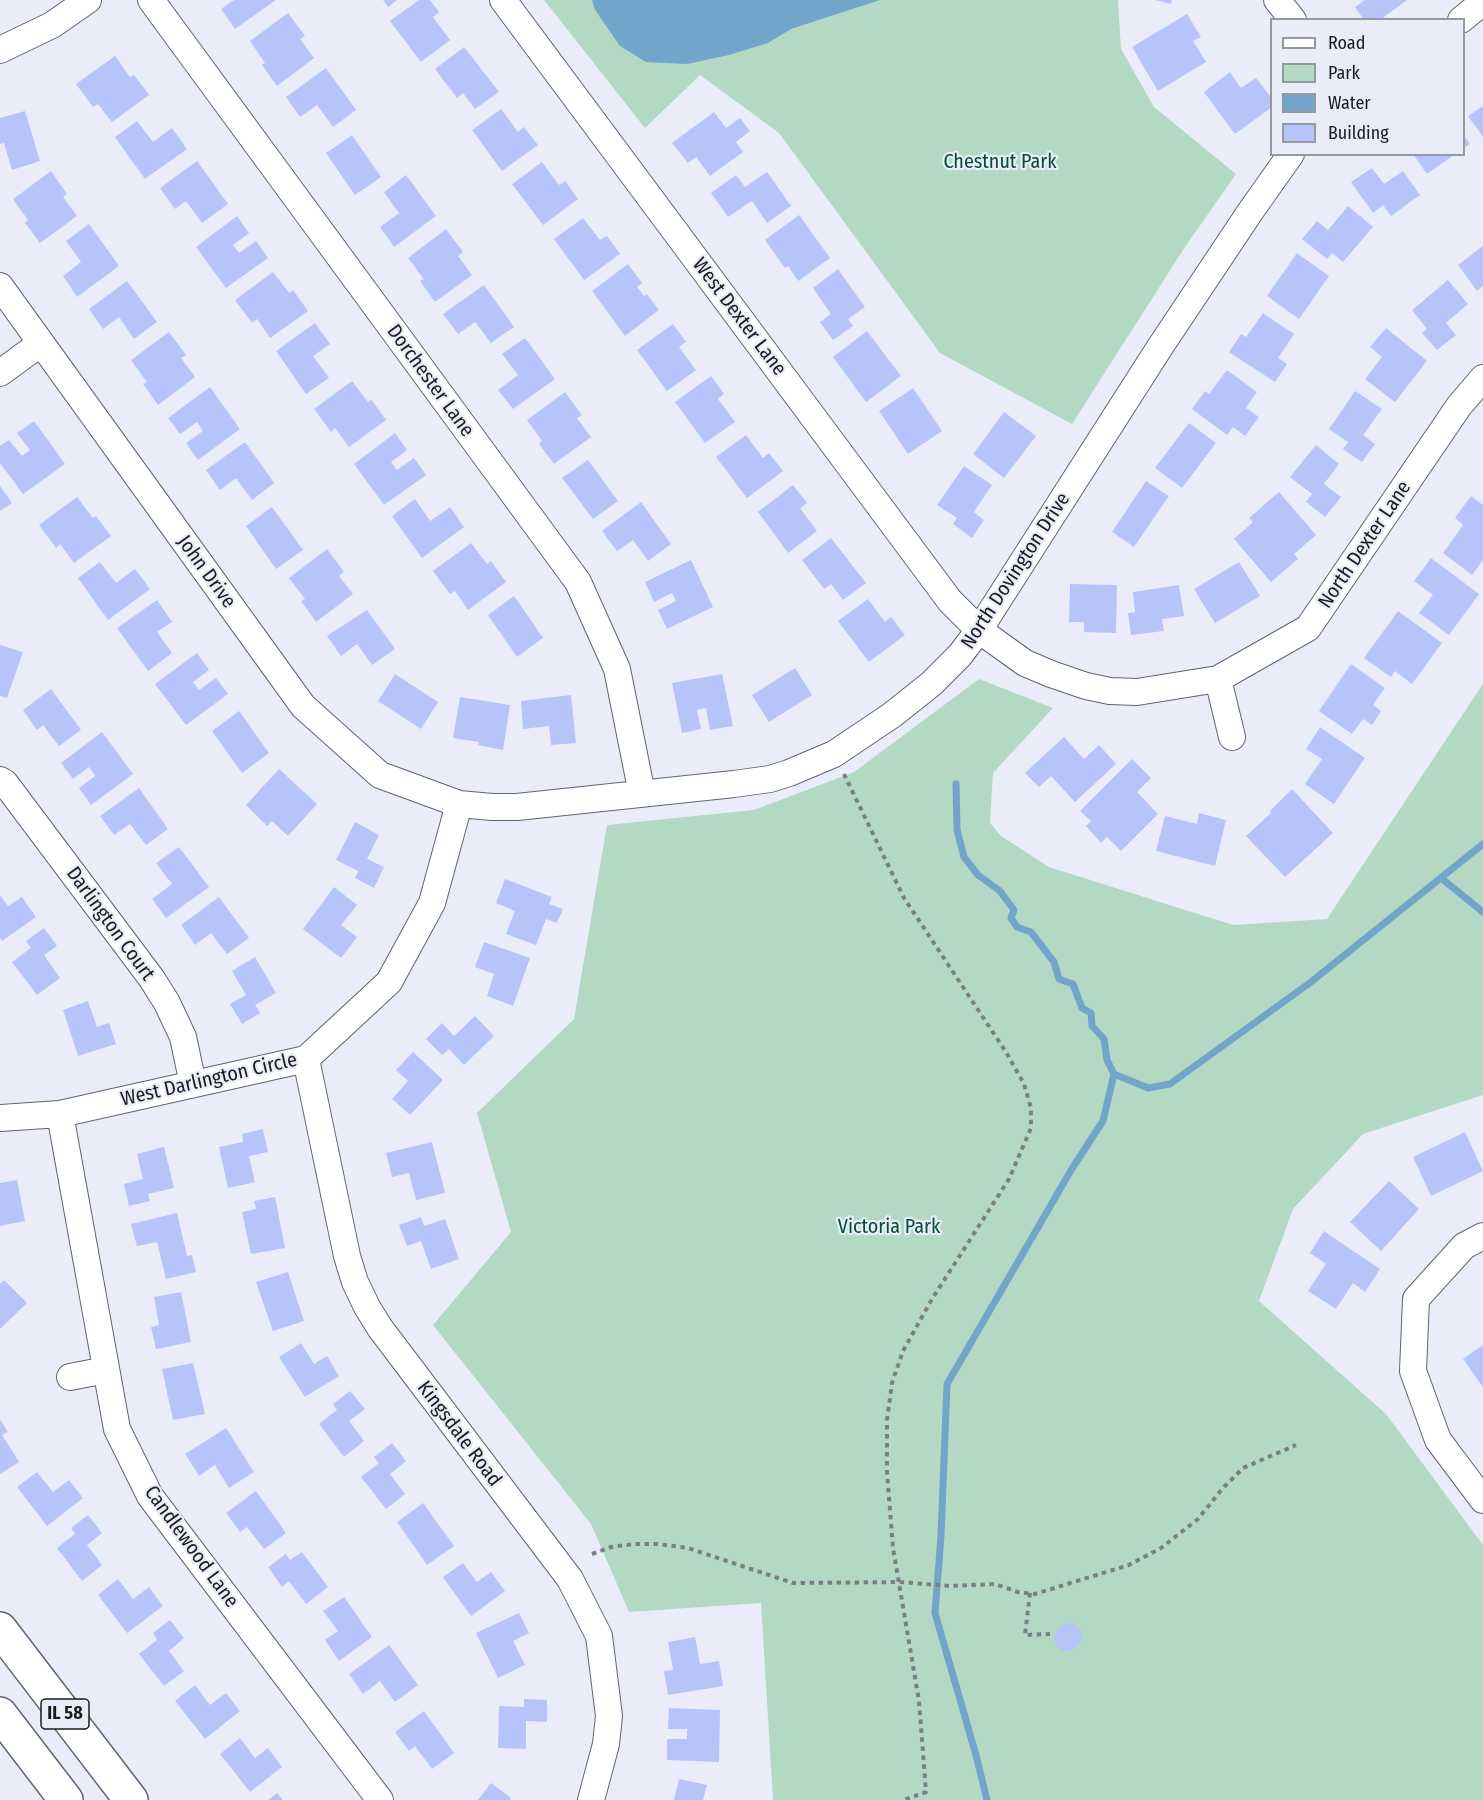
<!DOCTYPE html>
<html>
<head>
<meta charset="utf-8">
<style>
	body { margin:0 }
	#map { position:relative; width:1483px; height:1800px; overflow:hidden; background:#eaedf9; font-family:"Fira Sans Condensed",sans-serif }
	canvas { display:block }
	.legend { position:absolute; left:1270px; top:18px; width:195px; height:138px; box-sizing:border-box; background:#eaedf9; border:2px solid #9799a2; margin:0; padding:8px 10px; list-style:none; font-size:18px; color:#1a1b1f }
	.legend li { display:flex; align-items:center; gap:12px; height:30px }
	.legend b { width:30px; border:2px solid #9799a2 }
</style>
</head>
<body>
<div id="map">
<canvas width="1483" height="1800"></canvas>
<ul class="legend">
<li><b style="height:8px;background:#fff"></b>Road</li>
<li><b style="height:16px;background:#b3d9c4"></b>Park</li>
<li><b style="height:16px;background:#73a5cb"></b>Water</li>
<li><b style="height:16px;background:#b7c4f9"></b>Building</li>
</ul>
</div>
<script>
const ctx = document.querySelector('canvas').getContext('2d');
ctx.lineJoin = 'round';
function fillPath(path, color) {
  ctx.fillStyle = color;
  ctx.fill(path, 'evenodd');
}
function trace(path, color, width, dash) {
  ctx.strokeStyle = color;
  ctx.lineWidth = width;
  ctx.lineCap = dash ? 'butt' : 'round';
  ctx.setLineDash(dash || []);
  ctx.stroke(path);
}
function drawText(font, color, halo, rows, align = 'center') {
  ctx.font = font + ' "Fira Sans Condensed",sans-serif';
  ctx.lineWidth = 4.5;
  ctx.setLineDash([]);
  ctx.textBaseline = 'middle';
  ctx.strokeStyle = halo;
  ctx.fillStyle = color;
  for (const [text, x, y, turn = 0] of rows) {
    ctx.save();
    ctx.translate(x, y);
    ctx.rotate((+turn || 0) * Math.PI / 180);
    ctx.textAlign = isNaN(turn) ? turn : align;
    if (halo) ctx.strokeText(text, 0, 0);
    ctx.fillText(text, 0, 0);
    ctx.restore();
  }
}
fillPath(new Path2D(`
	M544,0H1118L1121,49L1154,107L1236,174L1185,247L1072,424L940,353L779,133L700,75L645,128Z
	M979,679L1053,708L993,773L990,823L1001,836L1049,867L1233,925L1327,919L1483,684V1095L1363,1134L1293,1209L1259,1301L1386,1414L1483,1545V1800H773L761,1603L629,1612L591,1524L433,1325L511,1232L477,1113L574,1019L607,825L754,810L854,772Z`), '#b3d9c4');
fillPath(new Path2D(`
	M592,0H880L791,29L768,43L729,55L687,64L646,62L620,46L595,10Z`), '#73a5cb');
trace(new Path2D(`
	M956,784L957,830L964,857L978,875L1000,891L1014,910L1011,918L1017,927L1031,932L1054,962L1059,979L1073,984L1082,1008L1091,1013L1092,1026L1104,1039L1107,1060L1114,1074L1148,1088L1170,1084L1311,982L1483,844
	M1441,878L1483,912
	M987,1800L976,1755L935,1613L941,1536L947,1384L1073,1167L1103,1121L1114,1074`), '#73a5cb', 7);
fillPath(new Path2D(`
	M234,0H276L235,29L221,9Z
	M383,0H397L388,7Z
	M419,0H430L439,12L433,17L450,40L421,62L390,21Z
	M1155,0H1172L1171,4Z
	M1365,0H1407L1380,20H1364L1355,7Z
	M288,13L305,36L300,39L314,58L277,86L262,65L265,63L250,41Z
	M1187,14L1201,37L1193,41L1206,62L1158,91L1132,47Z
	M464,47L499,92L475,109L463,93L457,98L435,69Z
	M115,56L130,77L134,75L149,95L112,122L98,104L93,107L76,84Z
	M326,68L356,110L333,127L317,105L300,117L286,97Z
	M1230,72L1241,88L1256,78L1272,99V107L1235,134L1204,92Z
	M1483,106V137L1468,116Z
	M501,109L518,132L524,127L538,145L502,171L472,130Z
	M25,111L40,161L12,170L4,143L0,144V118Z
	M714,112L726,128L740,118L750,131L736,142L743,152L710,176L696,157L688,163L672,143Z
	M137,121L153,142L172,128L187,149L145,179L115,137Z
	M352,135L381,177L355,195L326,153Z
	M1464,135L1470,144L1464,148Z
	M1413,154H1455L1427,174Z
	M197,161L228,204L202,223L186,201L175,209L160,188Z
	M542,162L559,185L565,181L578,199L543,225L512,184Z
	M1372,168L1384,184L1403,171L1420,195L1391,216L1383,205L1373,213L1351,182Z
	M51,171L67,194L63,197L77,216L40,243L25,223L28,220L13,199Z
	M767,172L791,206L767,223L752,201L728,217L711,193L736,175L745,187Z
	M406,175L436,216L394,247L380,227L399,213L384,192Z
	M1348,206L1373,227L1343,262L1332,253L1327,259L1302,239L1317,221L1328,230Z
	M799,215L830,258L798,281L788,266L785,268L765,240Z
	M237,216L249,233L233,245L239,253L256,241L268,258L226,288L196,247Z
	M583,218L600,240L607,236L620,254L584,280L554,239Z
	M89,224L119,266L77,297L63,276L81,262L66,241Z
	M446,229L463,252L458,256L472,275L435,302L420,281L424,279L408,258Z
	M1483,246V286L1477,291L1458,265Z
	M1297,253L1329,276L1299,319L1267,296Z
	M628,264L642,283L637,287L644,296L647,294L659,310L625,336L592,291Z
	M838,269L865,307L848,319L853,326L833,340L820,322L831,314L813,288Z
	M273,272L289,293L293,290L308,311L270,338L257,319L252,323L235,300Z
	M1448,280L1468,304L1446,323L1456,335L1437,350L1422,333L1427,329L1412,310Z
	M127,281L157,322L134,339L119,317L103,329L89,309Z
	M484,285L514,327L491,343L475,322L458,334L443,314Z
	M1263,313L1294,334L1278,358L1287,364L1275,382L1229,352L1241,334L1246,337Z
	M315,323L330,344L313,356L329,378L306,394L276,351Z
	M673,324L686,342L679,347L696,370L667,391L637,350Z
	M1386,328L1427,361L1395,402L1365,379L1382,357L1370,347Z
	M867,331L901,376L866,402L833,357Z
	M169,332L186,355L181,358L195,377L158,405L143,384L147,382L131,360Z
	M525,338L555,379L513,409L498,390L518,375L502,354Z
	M1227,370L1257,392L1246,408L1259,417L1245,436L1233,427L1227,435L1192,409L1205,391L1209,394Z
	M711,376L724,394L718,399L735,422L705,443L675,402Z
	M352,381L368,402L371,399L386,420L349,447L335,428L331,432L314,409Z
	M210,387L240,429L198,460L186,443L203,431L197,422L180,434L168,418Z
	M913,388L942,431L908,454L879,411Z
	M1355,391L1382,409L1363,435L1375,444L1362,462L1343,449L1348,442L1329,429Z
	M565,392L582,415L577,418L591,437L554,464L539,444L542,441L527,420Z
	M1004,412L1036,436L1004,478L973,454Z
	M34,421L65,464L23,494L0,463V446L9,440L22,456L30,450L17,433Z
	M1189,423L1216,443L1182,488L1155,468Z
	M395,433L407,450L391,462L397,470L414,458L426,475L384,505L354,464Z
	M746,435L763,458L769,453L783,471L747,498L716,457Z
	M245,442L274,483L252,500L236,478L220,490L206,470Z
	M1316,445L1339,464L1324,484L1341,497L1325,517L1306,502L1312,494L1290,477Z
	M588,460L618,501L593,519L562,478Z
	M964,466L992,485L974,512L984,520L972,538L953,524L957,518L937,505Z
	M1146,481L1169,496L1134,547L1112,532Z
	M793,485L807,503L800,508L817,531L788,553L758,512Z
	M0,486L12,503L0,511Z
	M1279,492L1316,535L1294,554L1298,559L1271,582L1234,539L1253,522L1249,518Z
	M1471,496L1483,505V560L1472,575L1443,553L1463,525L1455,518Z
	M77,497L93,518L96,516L111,536L74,563L60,544L56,548L39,525Z
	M415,499L430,521L450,507L464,527L422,558L392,516Z
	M641,502L671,544L648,561L633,540L617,551L602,531Z
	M272,507L303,550L276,569L246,526Z
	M831,538L866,583L843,600L831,584L824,589L802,560Z
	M471,543L487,564L491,561L506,582L468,610L455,591L450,594L433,571Z
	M327,549L344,572L339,576L353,594L316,622L301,601L305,599L289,578Z
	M1431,558L1479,594L1449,635L1419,613L1433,595L1414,581Z
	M691,560L713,607L667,629L658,610L676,601L672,593L654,602L645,582Z
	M100,562L116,583L135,569L150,589L108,620L78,578Z
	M1239,562L1260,596L1215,623L1194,589Z
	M1070,584L1117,585L1116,633L1084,632V622H1069Z
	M1179,585L1184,616L1162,619L1164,631L1131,635L1128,613L1135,612L1133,592Z
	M514,596L543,638L517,657L488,615Z
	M868,599L885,622L891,617L905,635L869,662L838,621Z
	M157,600L172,622L157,632L172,653L148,671L117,628Z
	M367,610L395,649L372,665L357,644L341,656L327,636Z
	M1398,611L1442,643L1412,684L1395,671L1391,677L1364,658Z
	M0,645L23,652L7,698L0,696Z
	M197,653L209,670L193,682L199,690L216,678L228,694L186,725L155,684Z
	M1351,664L1385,688L1373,705L1381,711L1372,725L1363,719L1352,734L1319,711Z
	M795,668L812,695L769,722L752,695Z
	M395,674L438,702L421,729L378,701Z
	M722,674L733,726L710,730L706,708L697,710L701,729L682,733L672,683Z
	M51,689L81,730L59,746L43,725L37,730L23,710Z
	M571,695L576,743L551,745L549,726L523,729L521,701Z
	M460,697L510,705L503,750L478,745L479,742L453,738Z
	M239,711L269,753L242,773L212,731Z
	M1320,727L1365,758L1334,804L1305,784L1322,759L1306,749Z
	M102,732L133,774L91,805L79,788L95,776L89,767L73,779L61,763Z
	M1064,737L1084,759L1099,745L1116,764L1075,802L1051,776L1039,787L1025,773Z
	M1132,759L1151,778L1137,792L1158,814L1121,851L1107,837L1101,843L1086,826L1091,821L1080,811Z
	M279,769L317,804L288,836L272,821L267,826L246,805Z
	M139,788L168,829L146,845L130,824L114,835L100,816Z
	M1292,789L1333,833L1285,877L1246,836L1271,813L1270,811Z
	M1199,813L1226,820L1215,866L1156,851L1165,816L1197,824Z
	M355,822L379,835L367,859L384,867L374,888L355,878L358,871L336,860Z
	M179,847L209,887L166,918L152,899L172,884L156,863Z
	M505,879L552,897L549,904L563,909L557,923L546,919L536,945L506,934L515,911L496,903Z
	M334,887L357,905L341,925L357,937L341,958L303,929Z
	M0,895L8,906L22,897L36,917L2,941L0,938Z
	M219,897L249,938L227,954L211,933L195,945L181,925Z
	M44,928L57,946L44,955L60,978L37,995L12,962L31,948L26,941Z
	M484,942L530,958L513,1006L487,996L494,974L475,967Z
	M255,957L276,993L255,1005L260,1013L242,1024L230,1004L246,995L232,971Z
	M88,1001L97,1027L109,1023L116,1044L78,1056L63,1010Z
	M475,1016L494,1036L464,1065L449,1049L442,1055L426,1039L442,1023L454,1036Z
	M413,1052L443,1080L410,1115L392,1099L408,1081L396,1070Z
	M263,1129L268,1152L249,1156L255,1182L228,1188L219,1147L243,1142L242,1134Z
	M1465,1132L1483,1171L1431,1196L1413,1157Z
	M432,1142L445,1193L416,1200L409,1173L392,1177L386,1153Z
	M164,1147L174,1188L148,1194L150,1201L129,1206L124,1184L143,1179L137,1154Z
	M17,1180L25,1221L0,1226V1183Z
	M1389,1181L1419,1209L1381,1251L1350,1222Z
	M275,1197L285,1248L251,1254L242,1212L256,1209L254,1201Z
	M177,1213L187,1256L192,1255L196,1272L166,1279L157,1242L137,1246L131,1224Z
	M421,1217L424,1226L445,1219L459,1259L431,1269L421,1241L407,1246L399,1225Z
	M1324,1231L1380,1269L1365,1292L1353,1283L1336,1309L1308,1291L1326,1264L1310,1253Z
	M288,1272L304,1321L273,1331L256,1282Z
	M4,1280L27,1303L0,1329V1284Z
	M181,1292L191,1342L156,1349L151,1327L159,1325L154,1297Z
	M301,1343L314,1364L327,1356L339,1376L305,1397L279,1357Z
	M1483,1345V1387L1463,1359Z
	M193,1363L205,1414L173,1420L162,1369Z
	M350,1391L365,1409L349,1421L364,1441L344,1457L319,1424L337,1410L333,1404Z
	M0,1419L8,1432L2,1435L19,1462L0,1474Z
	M226,1428L254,1472L229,1488L215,1465L199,1476L185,1454Z
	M392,1443L406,1461L390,1474L405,1494L386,1509L361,1477L379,1463L374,1457Z
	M37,1472L53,1492L69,1480L83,1498L47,1526L17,1487Z
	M256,1491L286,1533L264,1549L247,1527L240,1532L226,1513Z
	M423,1503L454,1546L427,1565L397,1522Z
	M88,1515L102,1533L87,1545L102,1565L82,1581L57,1548L75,1534L71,1528Z
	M302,1552L328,1587L306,1604L289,1581L282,1587L268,1567L286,1554L290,1560Z
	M463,1563L477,1582L491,1572L505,1591L471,1616L443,1577Z
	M118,1579L133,1599L149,1587L163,1606L127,1633L98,1595Z
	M344,1597L372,1637L339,1661L325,1640L338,1631L323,1611Z
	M519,1613L529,1633L513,1641L525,1665L498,1678L476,1633Z
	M170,1620L184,1638L169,1651L184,1671L164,1686L139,1654L157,1640L153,1633Z
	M1073,1623L1081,1631V1641L1073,1650L1062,1651L1054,1642L1056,1631L1061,1625Z
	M695,1637L700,1664L719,1661L723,1686L668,1695L664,1671L673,1670L668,1642Z
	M389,1645L418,1685L395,1702L380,1681L363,1694L349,1674Z
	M195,1685L210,1705L226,1693L240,1711L205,1739L175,1701Z
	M524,1699L547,1700V1722L526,1721V1749L498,1748L499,1706L524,1707Z
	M669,1708L720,1710L719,1762L667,1760V1739H687V1729H668Z
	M424,1711L454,1753L432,1769L415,1746L409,1751L395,1732Z
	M240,1738L255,1758L268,1748L282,1767L250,1792L220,1754Z
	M679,1779L707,1785L703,1800H674Z
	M491,1783L511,1798L510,1800H478Z
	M277,1793L283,1800H268Z`), '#b7c4f9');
const street = new Path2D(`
	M151,0L578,582L617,669L642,794
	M503,0L950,601L979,630L1025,663L1051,674L1086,686L1110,691L1137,692L1218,679L1308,628L1459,406L1483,378
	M1277,0L1293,20
	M1461,20L1483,2
	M0,50L52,25L88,0
	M0,286L303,706L380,775L459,804L492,807H517L734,784L770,779L789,773L834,754L892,715L931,684L960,655L979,630L1160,347L1250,212L1291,154
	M0,373L41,343
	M1218,679L1232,737
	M0,780L5,783L152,979L167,1003L183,1037L193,1084
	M306,1059L347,1256L355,1282L367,1307L380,1328L570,1579L599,1636L609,1716L606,1744L591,1800
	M60,1114L117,1429L150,1496L380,1800
	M0,1118L60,1114L306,1059L389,982L432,903L459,804
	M1483,1236L1464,1246L1416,1299L1413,1371L1438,1440L1483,1500
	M70,1377L106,1370`);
const primary = new Path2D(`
	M0,1629L131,1800
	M0,1714L66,1800`);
trace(street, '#61646e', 28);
trace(primary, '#61646e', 36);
trace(new Path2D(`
	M844,774L904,898L1006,1052L1024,1084L1031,1108V1128L1009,1179L932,1299L903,1351L892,1383L887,1420V1472L893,1548L919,1701L926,1792L904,1800
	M592,1554L611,1547L634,1544H658L688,1548L793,1583L900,1582L950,1586L995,1584L1018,1592L1035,1594L1129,1565L1161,1548L1198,1519L1223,1488L1243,1468L1296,1445
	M1030,1593L1025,1635L1050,1634`), '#7c7e86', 4, [4.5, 4.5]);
trace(street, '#fff', 26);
trace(primary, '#fff', 33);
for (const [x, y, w] of [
	[65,1714,48]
]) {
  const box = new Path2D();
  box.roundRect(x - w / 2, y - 15, w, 30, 4.5);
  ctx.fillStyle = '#eaedf9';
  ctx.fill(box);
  trace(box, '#1a1b1f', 1.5);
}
drawText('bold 18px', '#1a1b1f', null, [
	["IL 58",65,1714]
]);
drawText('20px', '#005033', '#eaedf9', [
	["Chestnut Park",1000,162],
	["Victoria Park",889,1227]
]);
drawText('20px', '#1a1b1f', '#eaedf9', [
	["West Dexter Lane",739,317,53],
	["Dorchester Lane",430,381,54],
	["North Dexter Lane",1365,545,-56],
	["North Dovington Drive",1016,571,-57],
	["John Drive",206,572,54],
	["Darlington Court",110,924,54],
	["West Darlington Circle",209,1080,-13],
	["Kingsdale Road",459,1434,53],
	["Candlewood Lane",191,1547,54]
]);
</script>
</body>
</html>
